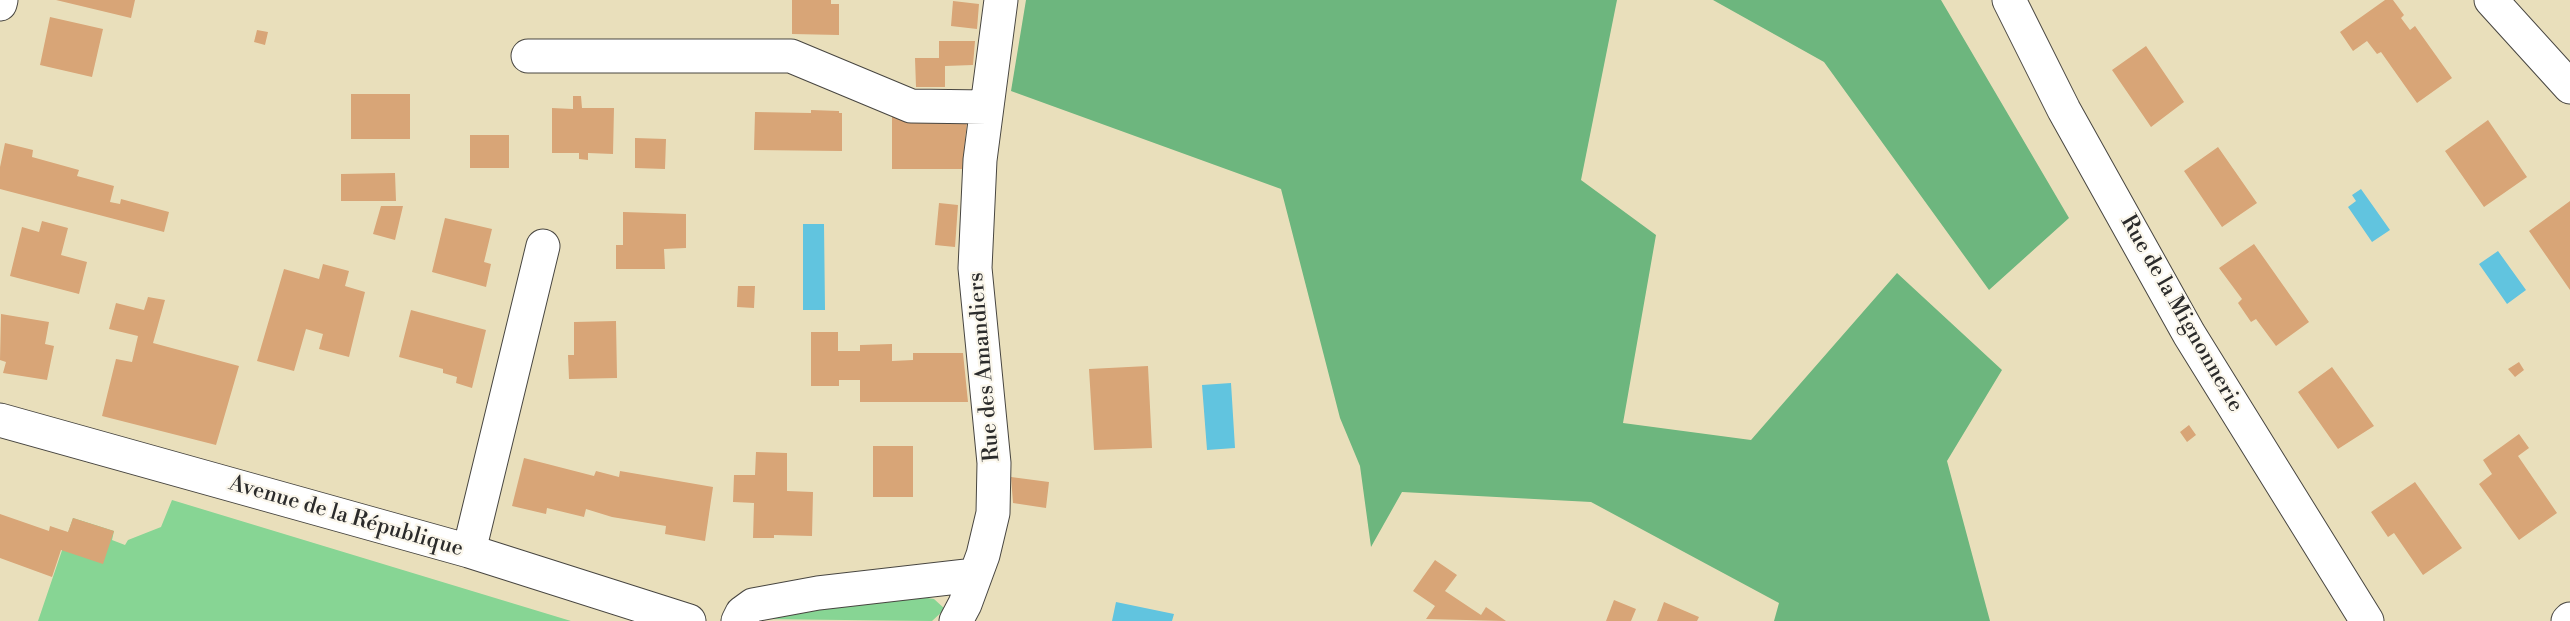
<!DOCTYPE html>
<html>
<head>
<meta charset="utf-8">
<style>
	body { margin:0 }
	canvas { display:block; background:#e9dfbb }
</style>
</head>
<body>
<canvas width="2570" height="621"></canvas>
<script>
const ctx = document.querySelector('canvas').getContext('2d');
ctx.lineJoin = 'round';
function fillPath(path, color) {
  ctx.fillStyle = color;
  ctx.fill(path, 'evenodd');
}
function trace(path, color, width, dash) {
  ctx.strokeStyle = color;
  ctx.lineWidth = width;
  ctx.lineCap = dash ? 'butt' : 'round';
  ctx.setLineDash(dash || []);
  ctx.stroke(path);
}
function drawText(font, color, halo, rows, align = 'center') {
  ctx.font = font + ' "Libre Bodoni",serif';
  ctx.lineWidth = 4.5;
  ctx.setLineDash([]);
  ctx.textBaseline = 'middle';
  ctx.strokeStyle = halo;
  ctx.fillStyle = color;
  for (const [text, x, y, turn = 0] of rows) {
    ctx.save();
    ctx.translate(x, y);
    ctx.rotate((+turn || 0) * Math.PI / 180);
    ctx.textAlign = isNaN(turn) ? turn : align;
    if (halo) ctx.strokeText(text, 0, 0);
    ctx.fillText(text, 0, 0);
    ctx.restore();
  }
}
fillPath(new Path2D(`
	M172,500L571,621H38L73,518L114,531L112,540L125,545L128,540L161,527Z
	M921,597L934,599L945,609L932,621L759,619L760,613Z`), '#87d594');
fillPath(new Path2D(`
	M1026,0H1617L1581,180L1656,235L1623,423L1751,440L1897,273L2002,370L1947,461L1990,621H1774L1779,603L1591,502L1402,492L1371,547L1360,466L1340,418L1281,189L1011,91Z
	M1713,0H1941L2069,218L1989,290L1824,62Z`), '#6db67e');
fillPath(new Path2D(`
	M2361,189L2390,230L2372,242L2348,207L2356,201L2352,195Z
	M803,224H824L825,310H803Z
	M2498,251L2526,290L2507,304L2479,264Z
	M1231,383L1235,448L1207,450L1202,385Z
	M1116,602L1174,614L1172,621H1112Z`), '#61c4df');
fillPath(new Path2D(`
	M56,0H135L131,18Z
	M792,0H831V4H839V35L792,34Z
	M2385,0H2393L2404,15L2401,18L2410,30L2415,26L2452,78L2417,103L2381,52L2377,54L2367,41L2353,51L2340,32Z
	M953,1L979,4L977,29L951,26Z
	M50,17L103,29L92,77L40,65Z
	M257,30L268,32L265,45L254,42Z
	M939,41H975L973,65L945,66V87H916L915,58H939Z
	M2146,46L2184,102L2151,127L2112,70Z
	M351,94H410V139H351Z
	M573,96H581L582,108H614L613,154L588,153V160L579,159V153H552V108L573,109Z
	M811,110L839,111V113H842V151L754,150L755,112L811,113Z
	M892,114L967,122L962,169H892Z
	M2488,120L2527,177L2484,207L2445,151Z
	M470,135H509V168H470Z
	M635,138L666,139L665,169L635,168Z
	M5,143L33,150L32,157L79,170L77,176L114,186L110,202L120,204L121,199L169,212L164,232L0,189V167Z
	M2218,147L2257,203L2222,227L2184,171Z
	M395,173L396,201H341V174Z
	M2570,201V290L2529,231Z
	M939,203L958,205L955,247L935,245Z
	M381,206H403L395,240L373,234Z
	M623,212L686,214V248L664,249L665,269H616V245H623Z
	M445,218L492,229L484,262L491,264L486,287L432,272Z
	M42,221L68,228L61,255L87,262L79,294L10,276L22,227L39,232Z
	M2254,244L2309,322L2276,346L2256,319L2251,322L2238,303L2242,299L2219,268Z
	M323,264L349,271L345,286L365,292L349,357L319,349L323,334L306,329L294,371L257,361L284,269L319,279Z
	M738,286H755L754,308L737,307Z
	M148,297L165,300L153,343L239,366L216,445L102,416L116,359L132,362L138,336L109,329L116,303L144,310Z
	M411,310L486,330L472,388L456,383L457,377L443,373V369L399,357Z
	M1,314L49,322L45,344L54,346L47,380L3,373L6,362L0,360Z
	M616,321L617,378L569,379L568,355H574V322Z
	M811,332H838V351H860V345L892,344V361L913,360V353H963L968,402H860V380H839V386H811Z
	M2519,362L2524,370L2515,377L2508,369Z
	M1148,366L1152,448L1094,450L1089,369Z
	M2332,367L2374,426L2338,449L2298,392Z
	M2189,425L2196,435L2187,442L2180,432Z
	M2519,434L2529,448L2518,456L2557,513L2519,540L2479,484L2492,474L2483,460Z
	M873,446H913V497H873Z
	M756,452L787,453V491L813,492L812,536L774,535V538H753L754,503L733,502L734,475H755Z
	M524,458L594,476L596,471L619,477L620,471L713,487L705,541L665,534L666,526L612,517L586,509L584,517L547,508L546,514L512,506Z
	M1011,477L1049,482L1046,508L1013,503Z
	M2415,482L2462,548L2423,575L2394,533L2388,537L2371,512Z
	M0,514L49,531L50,526L68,532L73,518L114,531L103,564L61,550L52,577L0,558Z
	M1435,560L1457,575L1445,591L1481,615L1486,607L1506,621L1426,619L1435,606L1413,591Z
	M1614,600L1636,609L1631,621H1606Z
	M1664,602L1699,617L1697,621H1657Z`), '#d8a577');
const minor = new Path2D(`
	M2009,0L2064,110L2189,334L2367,621
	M2491,0L2570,87
	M0,4L1,0
	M528,56H791L911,106L987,107
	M0,420L469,551L689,621
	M469,551L543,246
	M738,621L742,613L753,605L818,593L975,575
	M956,621L965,604L983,555L993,513L994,463L975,268L980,160L1001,0
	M2568,621L2570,619`);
trace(minor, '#484641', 35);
trace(minor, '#fff', 33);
drawText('22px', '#2b2b2b', '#fbf7ec', [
	["Rue de la Mignonnerie",2181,314,60],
	["Rue des Amandiers",985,367,-95],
	["Avenue de la République",346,517,16]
]);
</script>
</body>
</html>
